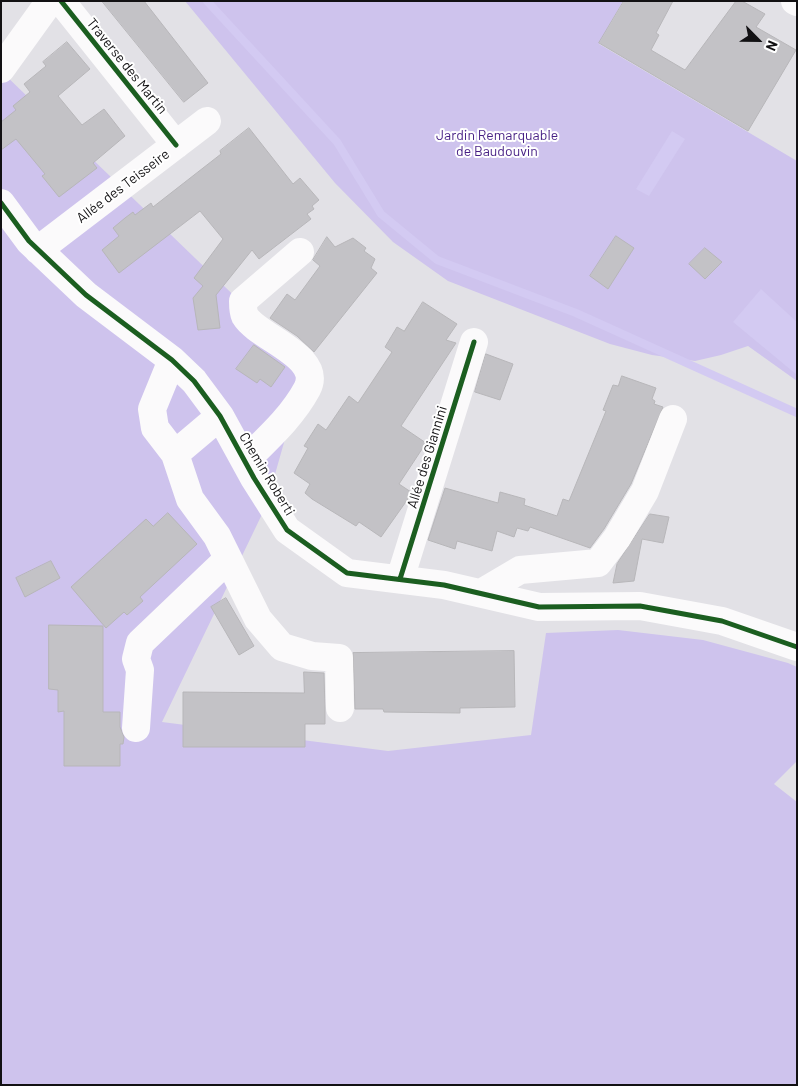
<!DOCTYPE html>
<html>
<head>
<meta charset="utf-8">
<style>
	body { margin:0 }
	#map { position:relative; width:798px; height:1086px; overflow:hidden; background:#e2e1e6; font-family:Barlow,sans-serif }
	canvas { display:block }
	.frame { position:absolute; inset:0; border:2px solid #121113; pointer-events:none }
	.north { position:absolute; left:733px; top:15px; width:50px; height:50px; -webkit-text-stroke:4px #fff; paint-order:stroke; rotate:113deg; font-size:14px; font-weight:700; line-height:20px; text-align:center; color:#121113 }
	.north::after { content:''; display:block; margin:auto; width:18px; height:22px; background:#121113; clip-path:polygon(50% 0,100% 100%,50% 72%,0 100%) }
</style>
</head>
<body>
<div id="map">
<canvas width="798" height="1086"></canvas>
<div class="frame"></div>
<div class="north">N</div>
</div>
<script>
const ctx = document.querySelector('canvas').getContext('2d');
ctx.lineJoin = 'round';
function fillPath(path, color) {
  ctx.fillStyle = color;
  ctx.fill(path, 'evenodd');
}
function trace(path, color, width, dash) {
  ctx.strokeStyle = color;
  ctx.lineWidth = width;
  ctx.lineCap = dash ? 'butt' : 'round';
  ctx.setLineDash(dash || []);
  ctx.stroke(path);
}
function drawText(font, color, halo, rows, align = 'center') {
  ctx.font = font + ' Barlow,sans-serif';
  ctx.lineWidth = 4;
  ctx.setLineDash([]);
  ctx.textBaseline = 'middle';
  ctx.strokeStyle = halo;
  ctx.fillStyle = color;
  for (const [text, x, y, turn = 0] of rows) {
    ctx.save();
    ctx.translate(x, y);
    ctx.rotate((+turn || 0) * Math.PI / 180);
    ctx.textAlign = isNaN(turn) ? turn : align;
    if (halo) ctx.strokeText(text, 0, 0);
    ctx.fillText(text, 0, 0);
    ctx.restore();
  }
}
fillPath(new Path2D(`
	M185,1H623L599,44L797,161V381L748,346L721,355L695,361L652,355L610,344L448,281L393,242L335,183Z
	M1,71L306,365L266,506L162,722L388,751L531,735L546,633L618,630L703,640L788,663L797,667V761L774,784L797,802V1085H1Z`), '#cec3ed');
fillPath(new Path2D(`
	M672,131L685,139L649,196L636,189Z
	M761,289L797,322V375L733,322Z`), '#d3caf2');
trace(new Path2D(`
	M207,1L337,142L381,214L437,260L576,313L797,413`), '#d3caf2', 8);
const building = new Path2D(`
	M102,1H144L208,83L184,102Z
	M624,1H673L656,33L659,35L651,50L685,70L736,1H742L765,14L756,27L796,50L748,131L599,43Z
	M67,42L90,69L58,96L82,125L104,109L125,136L93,163L97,168L59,197L42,176L45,174L16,139L1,150V122L16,110L13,106L30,92L24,84L46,66L43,62Z
	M249,128L293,184L300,178L319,200L312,206L314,209L307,214L311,219L259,259L252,250L216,295L220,328L198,330L193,298L203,286L194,278L223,239L200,211L119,273L102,250L119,236L113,228L125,218L133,212L135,215L151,203L153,207L221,154L220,151Z
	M616,236L634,248L608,289L590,276Z
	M327,237L335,247L353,238L366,248L364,251L375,259L371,268L377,273L314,352L297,336L270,318L287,294L295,300L320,266L313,260Z
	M705,248L722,262L705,279L689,264Z
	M423,302L457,324L446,340L456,343L401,426L426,443L399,484L411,492L410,496L381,537L359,522L356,526L312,499L305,493L310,484L294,473L308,448L304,446L318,424L326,430L349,396L358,403L392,352L385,347L397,327L404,331Z
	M254,345L285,367L271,387L260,379L257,383L236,369Z
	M486,354L513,364L500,400L475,392Z
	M622,376L656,388L652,399L655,401L654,404L663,407L631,484L604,529L590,548L530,527L528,531L517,528L514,537L497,531L492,551L457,541L455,549L428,540L445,488L498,503L500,492L525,499L524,505L557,516L563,499L569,501L606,411L603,410L613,385L618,386Z
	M168,513L197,544L140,597L143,601L127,615L124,612L106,628L71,587L146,519L153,526Z
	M650,514L669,517L663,543L642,539L634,581L613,583L617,564Z
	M51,561L60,578L25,597L16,578Z
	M226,598L254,646L239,655L211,607Z
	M49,625L103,626V712H120V727L124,737L123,744H120V766H64V711L58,712V690L49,689Z
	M514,651L515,707L460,708V713L384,712L383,709H355L353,653Z
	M304,672L324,673L325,711V724H305V747H183V692L304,693Z`);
fillPath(building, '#c3c2c6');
trace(building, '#b7b6b9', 1);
trace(new Path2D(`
	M61,1L176,145
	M795,1L797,2
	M1,69L50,1
	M1,203L29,241L86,295L172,360L194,381L220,416L254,478L287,530L347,573L444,585L539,607L640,606L722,621L797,647
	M38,250L207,121
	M172,360L152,409L155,428L175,454L220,416
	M175,454L190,499L217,536L258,619L282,647L312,656L339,658L340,708
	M245,461C267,439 292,417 307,389C324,356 258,338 245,316C243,312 243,306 243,301L300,252
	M400,579L474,342
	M481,593L520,570L598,563L617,538L645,491L673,419
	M136,728L140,670L136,659L140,643L228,559`), '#fbfafb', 28);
trace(new Path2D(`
	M61,1L176,145
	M1,203L29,241L86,295L172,360L194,381L220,416L254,478L287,530L347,573L444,585L539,607L640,606L722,621L797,647
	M400,579L474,342`), '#1b5e20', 5);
drawText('14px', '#121113', '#fff', [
	["Traverse des Martin",127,66,51],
	["Allée des Teisseire",123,186,-37],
	["Allée des Giannini",427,457,-73],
	["Chemin Roberti",267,474,59]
]);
drawText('14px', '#461f84', '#fff', [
	["Jardin Remarquable",497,135],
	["de Baudouvin",497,151]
]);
</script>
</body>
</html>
